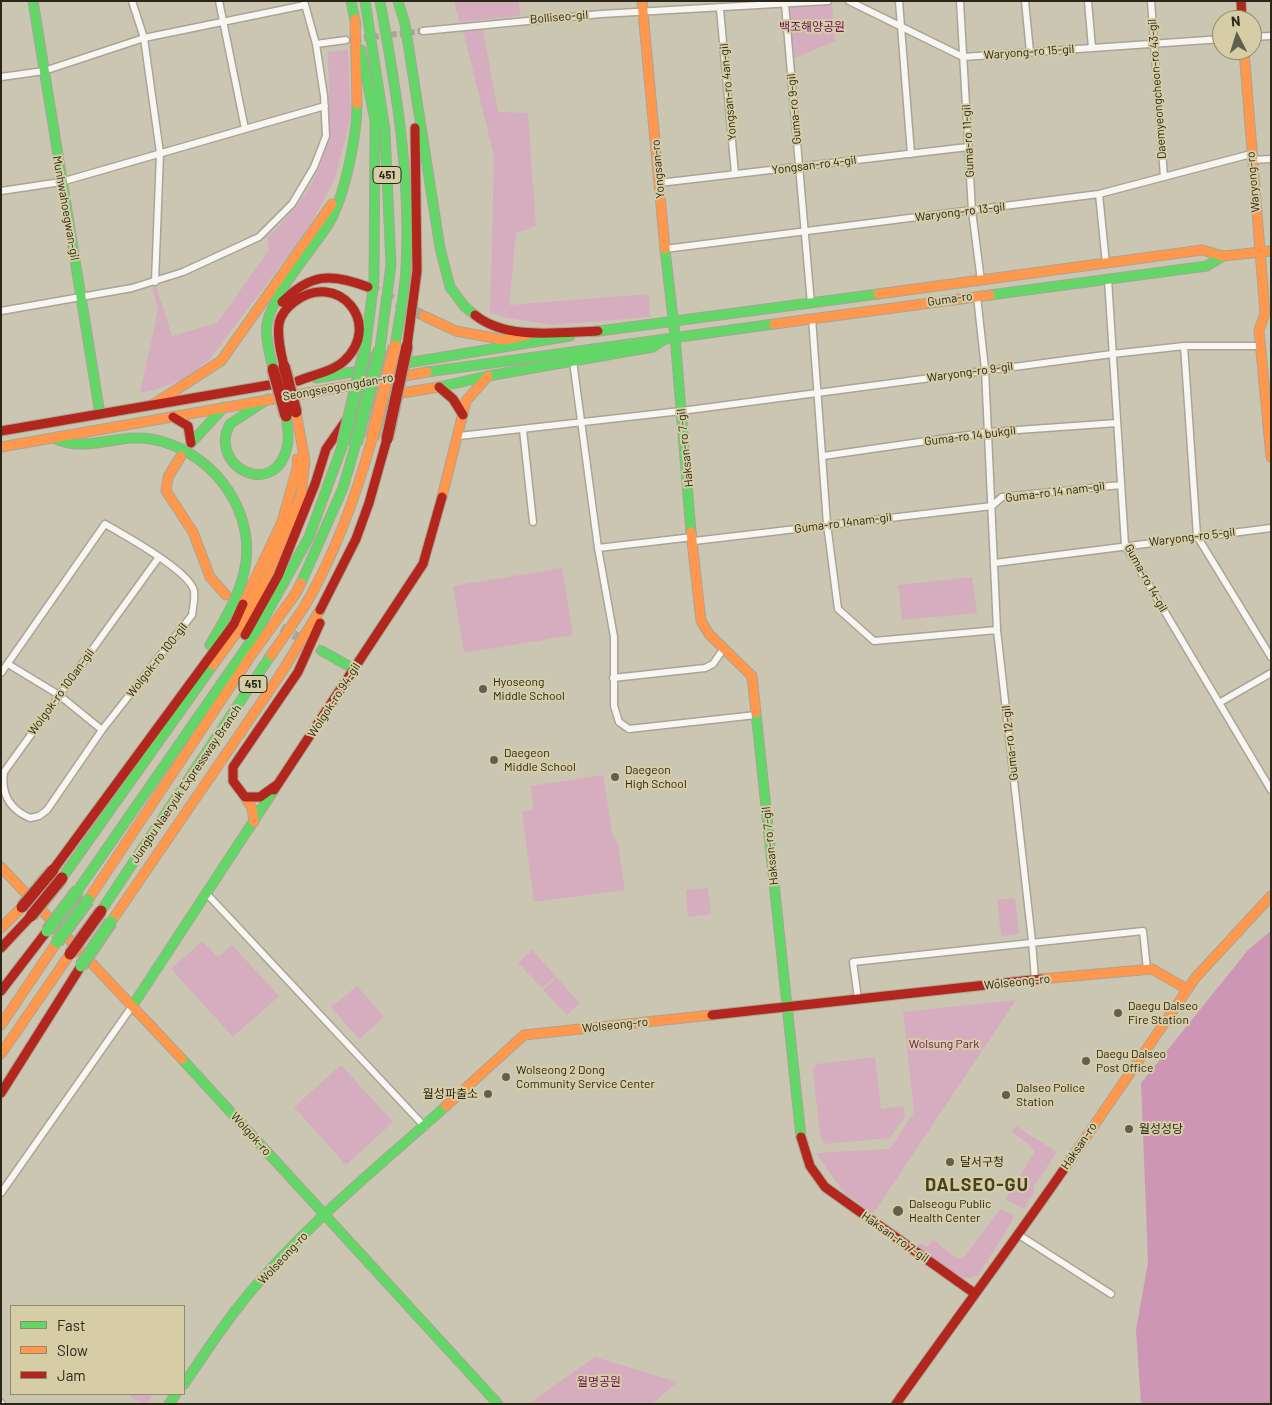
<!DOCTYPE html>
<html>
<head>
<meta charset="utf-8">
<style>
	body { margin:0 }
	#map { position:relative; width:1272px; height:1405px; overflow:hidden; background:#cbc6b1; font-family:Barlow,sans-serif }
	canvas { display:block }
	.frame { position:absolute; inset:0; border:2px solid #2a2718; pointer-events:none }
	.legend { position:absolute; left:10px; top:1305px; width:175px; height:90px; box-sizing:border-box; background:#d6cda6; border:1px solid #918b6d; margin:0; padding:6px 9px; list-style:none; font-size:15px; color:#2a2718 }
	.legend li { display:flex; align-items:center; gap:10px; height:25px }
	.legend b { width:25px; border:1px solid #918b6d }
	.north { position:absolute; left:1212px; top:10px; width:50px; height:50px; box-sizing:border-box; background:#d6cda6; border:1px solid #918b6d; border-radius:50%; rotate:355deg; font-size:14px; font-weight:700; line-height:20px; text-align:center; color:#2a2718 }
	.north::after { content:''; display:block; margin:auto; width:18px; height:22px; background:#625f4e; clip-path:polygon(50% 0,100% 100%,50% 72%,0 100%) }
</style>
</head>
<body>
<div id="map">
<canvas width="1272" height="1405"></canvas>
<div class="frame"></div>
<ul class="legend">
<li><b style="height:6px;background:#63d668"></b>Fast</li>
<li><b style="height:6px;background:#ff974d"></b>Slow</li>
<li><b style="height:6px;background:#b3261e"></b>Jam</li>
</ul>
<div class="north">N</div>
</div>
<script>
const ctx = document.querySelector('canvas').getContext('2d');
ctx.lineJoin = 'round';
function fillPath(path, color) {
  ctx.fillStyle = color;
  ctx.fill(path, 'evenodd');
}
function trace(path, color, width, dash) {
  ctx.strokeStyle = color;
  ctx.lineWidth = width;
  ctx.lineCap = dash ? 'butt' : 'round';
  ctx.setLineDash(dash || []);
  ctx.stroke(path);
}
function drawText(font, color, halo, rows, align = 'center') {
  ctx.font = font + ' Barlow,"Noto Sans KR",sans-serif';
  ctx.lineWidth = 4;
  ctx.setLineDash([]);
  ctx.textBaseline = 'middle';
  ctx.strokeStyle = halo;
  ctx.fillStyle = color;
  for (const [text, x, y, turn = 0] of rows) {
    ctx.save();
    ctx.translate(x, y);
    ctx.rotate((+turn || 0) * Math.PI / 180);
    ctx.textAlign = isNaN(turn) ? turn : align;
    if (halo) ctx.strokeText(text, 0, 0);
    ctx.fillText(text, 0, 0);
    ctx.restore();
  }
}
fillPath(new Path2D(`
	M454,1H519L520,16L459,22Z
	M832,3L835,41L792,59L787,6Z
	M483,29L498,112L528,113L536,226L516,233L509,305L649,294L650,317L552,325L508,318L490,313L494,156L463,31Z
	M348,49L351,113L347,133L334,181L307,231L209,360L186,378L155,390L140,393L158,310L152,287L156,286L172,336L217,323L269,250L267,238C296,210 324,176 328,133C331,107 328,79 328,52Z
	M562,568L573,635L464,653L453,586Z
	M972,577L977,613L902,620L898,585Z
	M603,775L613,837L618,843L625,890L534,902L522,812L533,810L531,786Z
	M708,888L711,914L688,917L686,890Z
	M1015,898L1019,934L1001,936L997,900Z
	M202,941L218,957L232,945L279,996L233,1037L171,969Z
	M532,950L556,976L542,988L518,963Z
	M556,977L580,1003L567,1015L543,990Z
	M357,986L384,1017L359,1039L331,1007Z
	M1016,1000L873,1214L844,1193L816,1153L890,1149L914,1112L903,1012Z
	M875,1057L881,1109L904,1106L905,1116L890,1138L824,1144L820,1135L813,1069L817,1064Z
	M341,1065L393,1122L346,1165L294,1107Z
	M1016,1126L1057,1152L1034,1186V1192L1024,1209L1005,1199L1035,1152L1028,1144L1011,1132Z
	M1000,1209L1012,1214L1013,1220L979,1274C960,1289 931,1259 915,1248L920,1243L927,1247L933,1240L958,1259L964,1257Z
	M595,1357L677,1382L652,1404H528Z
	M132,1394H154L147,1404H142L130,1396Z`), '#d6adbf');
fillPath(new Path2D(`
	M1271,931V1404H1141L1136,1330L1148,1262L1141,1083L1248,950Z`), '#ce96b5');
trace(new Path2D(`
	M355,39L423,31`), '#aba692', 6, [6, 3]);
trace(new Path2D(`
	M270,621L322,651`), '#aba692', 9, [9, 4.5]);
trace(new Path2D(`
	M368,287L424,316`), '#aba692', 11, [11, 5.5]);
const street = new Path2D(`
	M132,1L144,38L160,153L155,282
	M219,1L245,129
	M849,1L963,57L1222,39
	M899,1L911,154
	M960,1L972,211L981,281
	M1025,1L1030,52
	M1088,1L1092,48
	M1151,1L1164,177
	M785,4L811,304
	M720,9L735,174
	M423,31L601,14L828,1
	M1252,37L1271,36
	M316,44L346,40
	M1,77L44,71L144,38L305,5
	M1251,160L1271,159
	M659,183L968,147
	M1,191L61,182L325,106
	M1099,194L1106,264
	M665,249L1099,194L1251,154
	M1108,279L1125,545L1271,790
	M977,296L985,369L997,630L1032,941L1035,980
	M1,311L132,288L183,272L259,237L292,204L314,167L326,136L324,96L316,44L304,1
	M812,318L827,524L838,609L874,641L997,630
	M1184,346L1197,536L1271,657
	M573,361L598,548
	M523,430L533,522
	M459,436L681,411L1112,354L1184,346H1261
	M823,456L989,432L1117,423
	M693,537L598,548L614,637V706L619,722L629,729L756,715
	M694,541L992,506L1002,497L1121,485
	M995,563L1271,528
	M8,664L59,695L102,730
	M1,673L105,524C124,535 190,571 194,591C195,599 193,607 192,615L102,730L47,810L39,816L30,818C9,809 1,793 4,772L159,557
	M613,678L705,668L713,664L724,648
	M1219,703L1271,673
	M206,893L425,1127
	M858,999L853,962L1143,931L1147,970
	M1,1193L133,1005
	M1019,1235L1111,1294
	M1,1403L2,1404`);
const fast = new Path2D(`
	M33,1L100,414
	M351,1L356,25
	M365,1L385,130L391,265L380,349
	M380,1C396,88 411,177 406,267C405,293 399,320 395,346
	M398,1L405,24L440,248L450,287L464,306L475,315
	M361,50L375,121L374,280L365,351
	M665,249L675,336L691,532
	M990,295L1207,266L1223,256
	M592,332L878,294
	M273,369C270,355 265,338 267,324C273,292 312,251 329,223C345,196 357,135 357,104
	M427,372L774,324
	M316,378L570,336
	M439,387L488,376L653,347L665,339
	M268,399L230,424C207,466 275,501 287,447C290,438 287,425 286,416
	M54,438C83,454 119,433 151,439C208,449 253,504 246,562C242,592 225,619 210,645
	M191,443L224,407
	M301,583L343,488L356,443
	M322,651L354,669
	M756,713L801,1137
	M62,878L213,665
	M78,890L253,638L309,537L343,444
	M101,911L271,655
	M133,1005L274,790
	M182,1059L498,1404
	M184,1384C202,1358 219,1331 239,1306C298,1231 375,1170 446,1106
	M169,1404L176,1394`);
const slow = new Path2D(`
	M642,1L665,249
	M355,19L357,104
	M1244,50L1265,313L1259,330L1271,457
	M878,294L1202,250L1223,256L1271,251
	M424,316L456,331L504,340L528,335
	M774,324L990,295
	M154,404L221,361L332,204
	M352,412L389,395L439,387
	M1,447L427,372
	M181,456L168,477L166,491L193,532L210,577L226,595
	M442,497L466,401L488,376
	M691,532L701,621L709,634L752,676L756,713
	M243,604L282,522L298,465L297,459
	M271,655C283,638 295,621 306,604C336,552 356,496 372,439
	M213,665L240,628L269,572L301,495L305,461L296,412
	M245,797L252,808L254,822
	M1,867L182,1059
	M88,900L252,654L296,593L301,583
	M111,922L280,675L320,610
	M1,928L22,907
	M1041,979L1152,969L1187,989
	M1,1025L57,942
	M1,1054L70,954
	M446,1106L524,1035L712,1015
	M1071,1159L1196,977L1271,896`);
const jam = new Path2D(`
	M1241,1L1242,20
	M282,302C311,273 331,273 368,287
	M475,315C507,341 560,332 598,331
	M407,346L417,271L415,128
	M284,366C281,353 277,338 279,324C280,316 287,307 294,302C338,269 384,324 344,361C332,372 312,375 298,381
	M439,387L453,399L463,415
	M173,417L188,426L191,443
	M1,431L281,383
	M320,610L356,539L369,503L387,439
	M245,635L278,576L315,484L326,449L352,412
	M278,784L260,797H245L233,781V767L298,672L320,623
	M274,790L423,564L442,497
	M53,870L234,624L243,604
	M1,948L31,916
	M1,991L47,931
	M712,1015L1041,979
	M1,1093L81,966
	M801,1137L810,1166L825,1187L974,1293
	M896,1404C954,1322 1014,1242 1071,1159`);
trace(street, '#a9a594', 9);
trace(fast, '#a9a594', 11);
trace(slow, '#a9a594', 11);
trace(jam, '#a9a594', 11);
trace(street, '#f7f6f3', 6);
trace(fast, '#63d668', 9);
trace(slow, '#ff974d', 9);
trace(jam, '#b3261e', 9);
const fastBridge = new Path2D(`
	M356,443L380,349
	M343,444L365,351
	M47,931L78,890
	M57,942L88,900
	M81,966L111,922`);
const slowBridge = new Path2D(`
	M372,439L395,346`);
const jamBridge = new Path2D(`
	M284,366L296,412
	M273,369L286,416
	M387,439L407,346
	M22,907L53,870
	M31,916L62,878
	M70,954L101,911`);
trace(fastBridge, '#a9a594', 14, []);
trace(slowBridge, '#a9a594', 14, []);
trace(jamBridge, '#a9a594', 14, []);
trace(fastBridge, '#63d668', 11);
trace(slowBridge, '#ff974d', 11);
trace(jamBridge, '#b3261e', 11);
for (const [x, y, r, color] of [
	[483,689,5,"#625f4e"],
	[494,760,5,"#625f4e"],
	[615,777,5,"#625f4e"],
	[1118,1013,5,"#625f4e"],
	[1086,1061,5,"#625f4e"],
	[506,1077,5,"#625f4e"],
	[488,1094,5,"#625f4e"],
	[1006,1095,5,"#625f4e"],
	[1129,1129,5,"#625f4e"],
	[950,1162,5,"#625f4e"],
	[898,1211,6,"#625f4e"]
]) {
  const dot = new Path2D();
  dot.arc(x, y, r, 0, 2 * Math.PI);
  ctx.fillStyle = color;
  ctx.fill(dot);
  trace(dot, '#d6cda6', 2);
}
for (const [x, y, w] of [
	[387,175,28],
	[253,684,28]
]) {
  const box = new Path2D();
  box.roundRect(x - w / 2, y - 8.5, w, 17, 4);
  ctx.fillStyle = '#d6cda6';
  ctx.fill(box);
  trace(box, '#2a2718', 1);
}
drawText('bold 11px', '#2a2718', null, [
	["451",387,175],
	["451",253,684]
]);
drawText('12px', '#2a2718', '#d6cda6', [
	["Bolliseo-gil",559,17,-5],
	["Waryong-ro 15-gil",1029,52,-4],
	["Daemyeongcheon-ro 43-gil",1157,89,-94],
	["Yongsan-ro 4an-gil",728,92,-95],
	["Guma-ro 9-gil",794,109,-95],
	["Guma-ro 11-gil",968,141,-93],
	["Yongsan-ro 4-gil",814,165,-7],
	["Yongsan-ro",658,169,-95],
	["Waryong-ro",1253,182,-95],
	["Munhwahoegwan-gil",66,208,80],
	["Waryong-ro 13-gil",960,212,-7],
	["Guma-ro",950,299,-8],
	["Waryong-ro 9-gil",970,372,-8],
	["Seongseogongdan-ro",338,387,-10],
	["Guma-ro 14 bukgil",970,436,-7],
	["Haksan-ro 7-gil",685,448,-96],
	["Guma-ro 14 nam-gil",1055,492,-7],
	["Guma-ro 14nam-gil",843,523,-7],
	["Waryong-ro 5-gil",1192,537,-7],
	["Guma-ro 14-gil",1146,578,61],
	["Wolgok-ro 100-gil",157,660,-52],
	["Wolgok-ro 100an-gil",61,692,-54],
	["Wolgok-ro 94-gil",334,700,-57],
	["Guma-ro 12-gil",1010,743,-96],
	["Jungbu Naeryuk Expressway Branch",186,784,-56],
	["Haksan-ro 7-gil",770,846,-96],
	["Wolseong-ro",1017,982,-6],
	["Wolseong-ro",615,1025,-6],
	["Wolgok-ro",251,1134,48],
	["Haksan-ro",1079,1146,-56],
	["Haksan-ro 7-gil",895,1237,35],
	["Wolseong-ro",283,1258,-47]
]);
drawText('12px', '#6c135a', '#d6cda6', [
	["백조해양공원",812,27],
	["Wolsung Park",944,1044],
	["월명공원",599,1382]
]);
drawText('12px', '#2a2718', '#d6cda6', [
	["Hyoseong",493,682],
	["Middle School",493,696],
	["Daegeon",504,753],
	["Middle School",504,767],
	["Daegeon",625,770],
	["High School",625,784],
	["Daegu Dalseo",1128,1006],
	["Fire Station",1128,1020],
	["Daegu Dalseo",1096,1054],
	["Post Office",1096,1068],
	["Wolseong 2 Dong",516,1070],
	["Community Service Center",516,1084],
	["Dalseo Police",1016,1088],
	["Station",1016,1102],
	["월성파출소",478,1094,"right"],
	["월성성당",1139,1129],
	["달서구청",960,1162],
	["Dalseogu Public",909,1204],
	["Health Center",909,1218]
], 'left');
ctx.letterSpacing = '1px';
drawText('bold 18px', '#48411e', '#d6cda6', [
	["DALSEO-GU",977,1185]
]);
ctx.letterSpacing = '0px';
</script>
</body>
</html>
